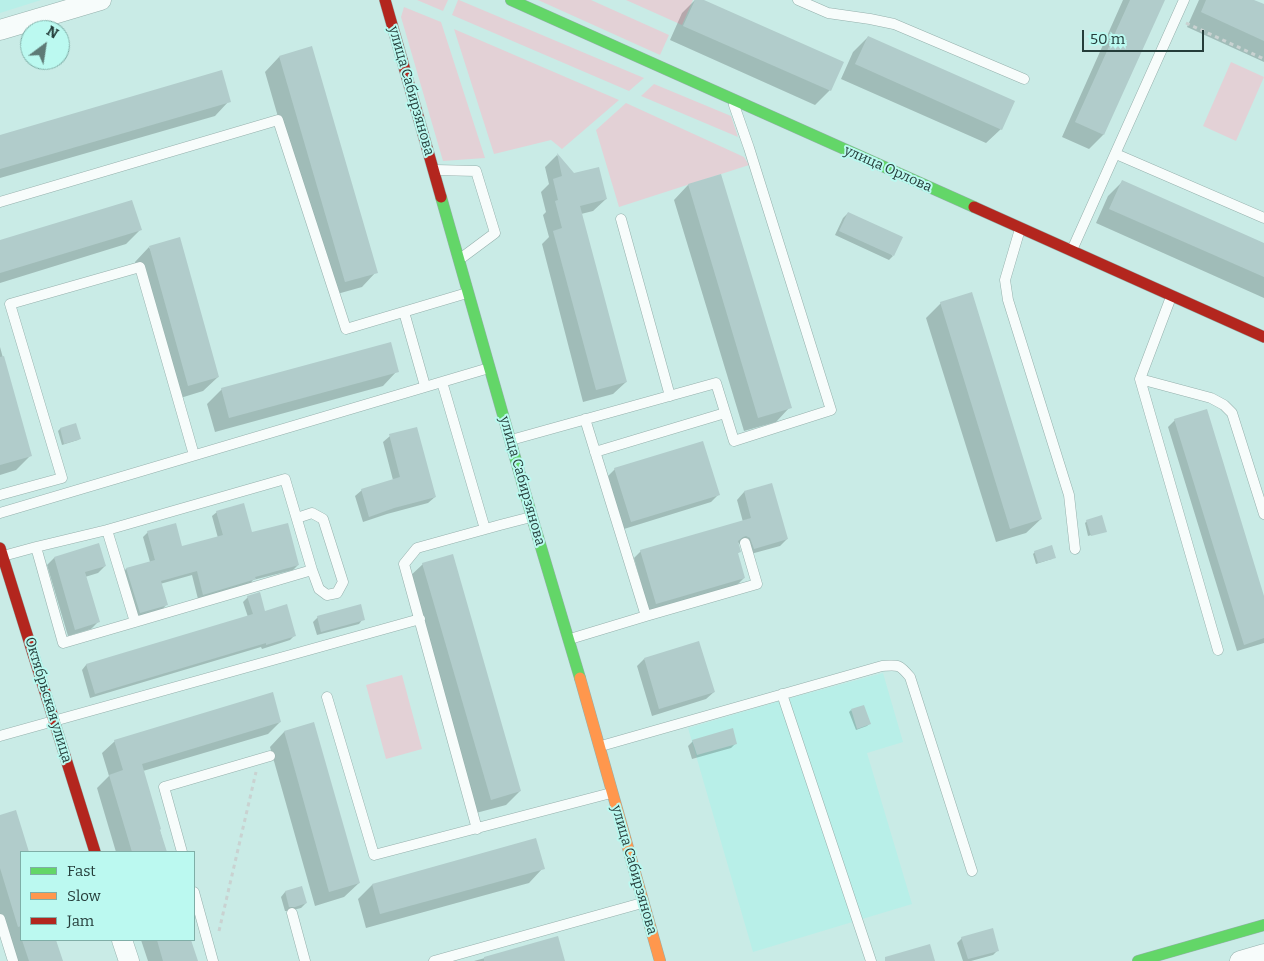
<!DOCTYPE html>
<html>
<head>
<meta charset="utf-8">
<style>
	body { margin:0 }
	#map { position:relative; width:1264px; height:961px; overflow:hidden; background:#c9ebe6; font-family:Bitter,serif }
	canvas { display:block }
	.legend { position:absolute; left:20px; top:851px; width:175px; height:90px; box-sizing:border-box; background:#bbf9f0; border:1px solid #7faea7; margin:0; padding:6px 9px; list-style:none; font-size:15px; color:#253d3a }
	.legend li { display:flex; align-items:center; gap:10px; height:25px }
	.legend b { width:25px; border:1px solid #7faea7 }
	.north { position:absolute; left:20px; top:20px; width:50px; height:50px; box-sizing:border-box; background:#bbf9f0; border:1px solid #7faea7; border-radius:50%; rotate:31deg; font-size:14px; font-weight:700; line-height:20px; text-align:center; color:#253d3a }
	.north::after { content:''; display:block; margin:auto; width:18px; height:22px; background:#5e7a76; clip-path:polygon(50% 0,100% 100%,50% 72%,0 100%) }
	.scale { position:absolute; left:1082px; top:30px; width:122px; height:22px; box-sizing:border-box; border:2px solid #253d3a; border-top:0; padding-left:6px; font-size:15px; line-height:18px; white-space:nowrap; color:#253d3a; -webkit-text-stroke:4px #bbf9f0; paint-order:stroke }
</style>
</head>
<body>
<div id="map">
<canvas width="1264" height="961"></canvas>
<ul class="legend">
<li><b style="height:6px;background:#63d668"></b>Fast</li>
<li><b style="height:6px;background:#ff974d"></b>Slow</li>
<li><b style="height:6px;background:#b3261e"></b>Jam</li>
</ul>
<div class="north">N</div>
<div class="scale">50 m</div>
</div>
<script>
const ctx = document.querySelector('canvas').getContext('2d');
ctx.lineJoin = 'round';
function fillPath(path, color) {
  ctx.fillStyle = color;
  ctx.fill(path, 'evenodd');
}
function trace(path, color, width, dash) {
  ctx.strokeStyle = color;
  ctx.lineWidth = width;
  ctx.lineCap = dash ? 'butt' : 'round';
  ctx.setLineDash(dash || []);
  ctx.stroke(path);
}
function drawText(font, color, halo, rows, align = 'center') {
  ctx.font = font + ' Bitter,serif';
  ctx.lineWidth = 4;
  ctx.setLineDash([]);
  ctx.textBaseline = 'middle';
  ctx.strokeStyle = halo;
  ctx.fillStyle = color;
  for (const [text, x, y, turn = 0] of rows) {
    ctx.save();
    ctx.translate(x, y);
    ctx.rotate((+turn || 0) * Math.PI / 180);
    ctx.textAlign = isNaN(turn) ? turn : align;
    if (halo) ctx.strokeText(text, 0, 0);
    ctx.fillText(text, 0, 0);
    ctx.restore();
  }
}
fillPath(new Path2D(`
	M0,0H41L0,13Z
	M883,673L903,742L867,753L912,904L753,952L688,728L783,700Z`), '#b8efe8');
fillPath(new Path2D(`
	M417,0H448L443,11Z
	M458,0H459L644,78L629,91L452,15Z
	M538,0H591L669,35L660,55Z
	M626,0H693L682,25Z
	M404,7L441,22L485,158L443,161L401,17Z
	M454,29L619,100L562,149L551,140L494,154Z
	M1231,62L1264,77L1236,141L1203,126Z
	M654,84L731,116L738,137L641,96Z
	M626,103L744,157L749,165L619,207L596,130Z
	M402,675L422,749L386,759L366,685Z`), '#e3d1d6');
fillPath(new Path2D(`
	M695,0H701L830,90L815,105L670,40L682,13Z
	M1123,0H1163L1103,135L1089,149L1062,137Z
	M1199,0H1251L1264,6V62L1187,27Z
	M868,37L1001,129L986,143L841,79L853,52Z
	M311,48L376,272L362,287L330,296L265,72L279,57Z
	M229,101L215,116L0,178V136Z
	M557,155L574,174L606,199L593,211L581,214L626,382L613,394L583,402L542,244L549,237L543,215L546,212L541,192L549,184L545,167Z
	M720,176L790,407L776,422L744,431L674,200L688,185Z
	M1122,182L1264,244V298L1096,223L1108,196Z
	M848,213L893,256L889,260L835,235L843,218Z
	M140,230L126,244L0,283V241Z
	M149,247L218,377L203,391L174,400L135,262Z
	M941,303L1041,519L1026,533L996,542L926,318Z
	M0,347L30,456L16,470L0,475Z
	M397,371L383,386L215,432L207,404L222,389Z
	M1175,420L1264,600V643L1237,651L1168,427Z
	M75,424L80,438L78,440L62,445L58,431L60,429Z
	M390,436L435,497L428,503L387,514L363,522L355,496L362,490L393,480L383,442Z
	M615,469L718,495L711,502L624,529L608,476Z
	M771,485L787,539L780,546L747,555L743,546L737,542L739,552L737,554L744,578L737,585L649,611L634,558L641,551L743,522L737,500L744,492Z
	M217,512L298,565L293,570L253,580L250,584L198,599L192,575L160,584L166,605L162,610L135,617L122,573L126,569L150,562L143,537L148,532L181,548L218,538L212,516Z
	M1087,521L1105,531L1088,536L1085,523Z
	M1035,552L1054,557L1052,559L1036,564L1033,554Z
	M54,558L105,566L98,573L85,577L98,622L91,629L68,636L47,565Z
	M423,564L520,791L506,805L476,813L408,578Z
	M248,597L265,612L295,635L290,640L262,649L261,647L90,698L82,670L86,665L248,617L243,602Z
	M318,617L363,619L359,624L317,635L313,622Z
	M644,659L714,692L706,699L652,716L637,666Z
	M851,710L869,724L867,726L856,730L849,712Z
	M280,722L268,734L143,771L166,852H116L97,788L109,776L102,753L115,741Z
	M314,724L359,883L344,897L315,906L270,747L284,732Z
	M693,741L736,743L731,748L692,759L688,746Z
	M15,811L28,852H21V940H55L61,961H10L0,929V816Z
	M543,868L529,883L366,928L358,899L372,885Z
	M301,887L306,903L301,908L289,911H285L281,897L285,892Z
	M558,938L564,961H474Z
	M962,938L998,950L993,955L971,961H963L957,943Z
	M141,940H190L196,961H148Z`), '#0003');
fillPath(new Path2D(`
	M695,0H704L844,62L831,91L683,26Z
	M1130,0H1165L1104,135L1075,122Z
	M1206,0H1254L1264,4V41L1201,12Z
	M868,36L1015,101L1002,130L855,64Z
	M312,46L378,273L345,282L279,56Z
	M222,70L231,102L0,169V135Z
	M557,153L574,173L599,167L607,199L580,206L627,382L596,390L553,231L562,228L555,201L558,200L553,179L562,176Z
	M721,174L792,408L758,418L688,184Z
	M1122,180L1264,243V277L1109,209Z
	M132,200L142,230L0,273V240Z
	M848,212L903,237L894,256L839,231Z
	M180,237L219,377L188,386L149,246Z
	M972,292L1042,519L1010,529L940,302Z
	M391,342L399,372L229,418L221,388Z
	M4,356L32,456L0,465V357Z
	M1207,409L1264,596V638L1244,645L1174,419Z
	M76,423L81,439L64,444L60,428Z
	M417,427L436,497L394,508L369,517L361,489L400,477L389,434Z
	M703,441L720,495L631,522L614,468Z
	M772,483L788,539L754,549L750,538L746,536L743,537L738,541L741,552L738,553L745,578L656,604L640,550L751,518L744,491Z
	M244,503L252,532L288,523L299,565L255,577L256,579L203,595L197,571L161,581L168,605L140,613L126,568L155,560L147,531L176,523L182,546L223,535L216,511Z
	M1102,515L1107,532L1091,536L1086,520Z
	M99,543L106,566L85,572L100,622L75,630L54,557Z
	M1052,545L1056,558L1038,563L1034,551Z
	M453,554L521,791L491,800L422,563Z
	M260,592L265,611L287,604L296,636L266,645V643L95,694L86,664L253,614L247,596Z
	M361,604L365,620L321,632L317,616Z
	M699,641L715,692L659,709L644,658Z
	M273,692L281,722L142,764L161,829L160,830L167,852H132L109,775L123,770L114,740Z
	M864,705L871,724L857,729L851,709Z
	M314,722L360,883L329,892L284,731Z
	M733,728L737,744L697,755L692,740Z
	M16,810L29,852H21V926L18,927L0,868V815Z
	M536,838L545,869L380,914L372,884Z
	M302,886L307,903L295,907H289L285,891Z
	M993,928L999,951L968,959L961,937Z
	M558,936L565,961H484V957Z
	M22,940H56L63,961H29Z
	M157,940H191L198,961H163Z
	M930,944L935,961H885V957Z`), '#b1cccb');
const lane = new Path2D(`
	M798,0L828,13L870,19L894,24L1024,79
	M1116,154L1264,218
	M436,170L476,171L495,233L460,259
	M0,202L278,120L346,329L467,293
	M621,219L670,396
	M1020,229L1005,280L1008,300L1069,495L1075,549
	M1072,250L1184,0
	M1171,297L1140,379L1211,398L1224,405L1232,413L1264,514
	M404,312L425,386
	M1140,379L1218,650
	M442,382L485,529
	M511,440L716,383L734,441L831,410L749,148L734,105
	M595,452L725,413
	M0,495L62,478L10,304L140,267L194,455
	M0,513L489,368
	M297,518L312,513L323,519L343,582L337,593L327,595L319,589L312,570
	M107,530L135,622L312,570L285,479L107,530L36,547L63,643L135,622
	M3,556L36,547
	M646,616L757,584L745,543
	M570,639L646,616L585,419
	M782,694L871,961
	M327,697L374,855L611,793
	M0,736L420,619
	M601,746L882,666C899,665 899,664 910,677L972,871
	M477,829L404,564L417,548L500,525L531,517
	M182,852L164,787L270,756
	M194,892L213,961
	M292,913L305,961
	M0,919L13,961
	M434,961L642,903`);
const street = new Path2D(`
	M0,30L101,0
	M122,940L129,961
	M1240,961L1264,954`);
const fast = new Path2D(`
	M511,0L974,207
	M441,197L532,517L580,678
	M1138,961L1264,925`);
const slow = new Path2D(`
	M580,678L660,961`);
const jam = new Path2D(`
	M385,0L441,197
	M974,207L1264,337
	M0,548L95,852`);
trace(lane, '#95b0ac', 11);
trace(street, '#95b0ac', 21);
trace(fast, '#95b0ac', 12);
trace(slow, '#95b0ac', 12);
trace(jam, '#95b0ac', 12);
trace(new Path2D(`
	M1186,23L1264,59
	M219,931L256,772`), '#c9d2d1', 3, [4, 4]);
trace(lane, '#f7fcfb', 10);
trace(street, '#f7fcfb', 20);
trace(fast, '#63d668', 11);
trace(slow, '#ff974d', 11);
trace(jam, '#b3261e', 11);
drawText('14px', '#253d3a', '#bbf9f0', [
	["улица Сабирзянова",411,91,74],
	["улица Орлова",888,169,24],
	["улица Сабирзянова",522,481,74],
	["Октябрьская улица",48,700,73],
	["улица Сабирзянова",634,870,74]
]);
</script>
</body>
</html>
